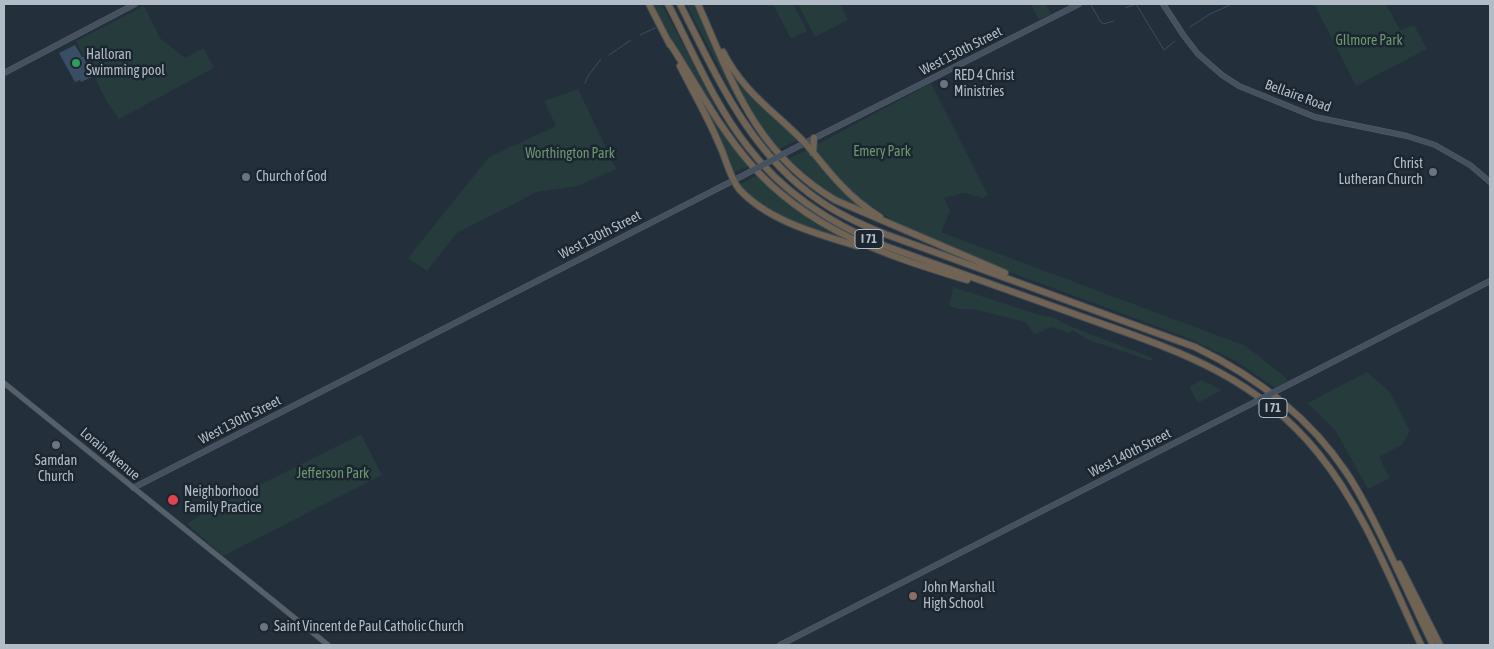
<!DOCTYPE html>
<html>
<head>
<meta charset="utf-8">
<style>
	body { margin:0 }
	#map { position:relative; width:1494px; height:649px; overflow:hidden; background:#232f3b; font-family:"Asap Condensed",sans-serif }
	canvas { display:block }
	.frame { position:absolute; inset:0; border:5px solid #b2bcc7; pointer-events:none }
</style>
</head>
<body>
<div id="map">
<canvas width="1494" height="649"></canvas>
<div class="frame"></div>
</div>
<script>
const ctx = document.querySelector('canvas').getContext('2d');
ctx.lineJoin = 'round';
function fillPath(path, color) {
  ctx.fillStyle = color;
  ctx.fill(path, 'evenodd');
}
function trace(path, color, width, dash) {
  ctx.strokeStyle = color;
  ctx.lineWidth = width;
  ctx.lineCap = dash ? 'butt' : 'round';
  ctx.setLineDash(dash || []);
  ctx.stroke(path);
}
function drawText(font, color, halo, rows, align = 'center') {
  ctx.font = font + ' "Asap Condensed",sans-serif';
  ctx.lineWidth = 5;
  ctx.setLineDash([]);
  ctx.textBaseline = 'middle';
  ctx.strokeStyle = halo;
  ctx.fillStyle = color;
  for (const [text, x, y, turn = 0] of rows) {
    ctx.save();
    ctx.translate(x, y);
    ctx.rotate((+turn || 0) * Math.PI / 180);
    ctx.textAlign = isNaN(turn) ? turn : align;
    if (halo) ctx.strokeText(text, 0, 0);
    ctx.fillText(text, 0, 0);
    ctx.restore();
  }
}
fillPath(new Path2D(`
	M652,4H662L716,108L714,109L667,35Z
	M686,4H696L739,101L737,102Z
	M773,4H793L807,31L791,39Z
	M798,4H840L848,20L815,37Z
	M1031,4H1046L1051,14L1039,20Z
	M1314,4H1386L1400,30L1414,25L1427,49L1356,86Z
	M144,6L160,38L185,58L204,48L214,68L119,119L107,102L76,41Z
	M722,52L734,75L797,140L777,150L750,114Z
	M691,81L749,166L732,173L716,129L698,97Z
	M931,83L988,195L983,198L964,193L944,198L950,211L941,232L1246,346L1285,377L1288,381L1275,388L1236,361L1188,338L996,267L899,225L853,193L816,153L815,149L816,145Z
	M578,89L616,169L578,186L537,192L457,233L427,271L408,258L489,157L556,126L544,101Z
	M807,150L867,211L843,203L811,182L786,160Z
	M757,175C784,202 812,223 846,240C805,227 770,217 739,185Z
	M953,287L1043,316L1053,317L1067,325L1153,358L1151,361L1086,339L1072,330L1070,333L1051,327L1034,335L1029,326L1025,322L973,309H958L949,306Z
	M1367,372L1390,392L1410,431L1402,445L1379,457L1390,478L1368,489L1335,430L1307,403Z
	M1201,380L1222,390L1198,403L1189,387Z
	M361,434L382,475L223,556L187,524L207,511Z`), '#253b3c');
fillPath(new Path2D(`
	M75,45L82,57H84L92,77L81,82L80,80L75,82L59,53Z`), '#394e64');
trace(new Path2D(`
	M1007,4H1012
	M1091,5L1100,21L1103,24L1114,21
	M1125,8L1136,4L1164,50L1175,41
	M1190,27L1210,14L1232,4
	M640,35L655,28
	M609,55L631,40
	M585,83L588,76L601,59`), '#394e64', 1);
const secondary = new Path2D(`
	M1163,4L1184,36L1198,54L1222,75L1239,86L1315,117L1407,136L1435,145L1470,165L1490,182
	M4,73L135,4
	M793,149L1079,4
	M1286,386L1490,281
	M133,488L744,175
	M780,645L1249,405`);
const primary = new Path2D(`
	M4,383L328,645`);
const highway = new Path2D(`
	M649,4L670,45
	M668,4C693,52 714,104 748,147C784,194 831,224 885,246C946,268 1008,290 1069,312C1165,347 1251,370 1318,453C1363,508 1391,581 1421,645
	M680,4C717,77 750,154 820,201C840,215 862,225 885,234L1195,347C1255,376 1308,415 1346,472C1363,497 1376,525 1389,552C1404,583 1418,614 1433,645
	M698,4C733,84 755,152 835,200L1005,273
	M669,42C695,82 718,126 749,162C807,230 885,255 967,280
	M723,52C744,93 774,111 804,142C817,156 828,172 842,186C853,198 866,208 880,217
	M680,66C693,92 708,117 719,144C726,158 729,176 739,189C768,221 818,234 857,246
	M813,153L814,138
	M1399,564L1440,645`);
trace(secondary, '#555f69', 6);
trace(primary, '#404a54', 6);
trace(highway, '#424c56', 8);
trace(secondary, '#45515e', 5);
trace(primary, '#55606b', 5);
trace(highway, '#716354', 6);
const secondaryBridge = new Path2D(`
	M744,175L793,149
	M1249,405L1286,386`);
trace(secondaryBridge, '#555f69', 6, []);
trace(secondaryBridge, '#45515e', 5);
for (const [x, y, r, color] of [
	[76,63,5,"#2e9e5b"],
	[944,84,5,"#6b7280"],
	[1433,172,5,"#6b7280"],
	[246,177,5,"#6b7280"],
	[56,445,5,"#6b7280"],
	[173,500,6,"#e0444e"],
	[913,596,5,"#8d6e63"],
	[264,627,5,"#6b7280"]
]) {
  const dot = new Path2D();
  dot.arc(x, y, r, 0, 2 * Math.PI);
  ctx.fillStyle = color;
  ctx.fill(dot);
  trace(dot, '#1c2630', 2);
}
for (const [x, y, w] of [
	[869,239,28],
	[1273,408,28]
]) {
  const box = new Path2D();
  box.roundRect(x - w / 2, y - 9.5, w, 19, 4);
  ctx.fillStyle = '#1c2630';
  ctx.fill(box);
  trace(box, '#b2bcc7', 1);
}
drawText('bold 12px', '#b2bcc7', null, [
	["I 71",869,239],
	["I 71",1273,408]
]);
drawText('14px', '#6a9770', '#1c2630', [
	["GIlmore Park",1369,41],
	["Emery Park",882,152],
	["Worthington Park",570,154],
	["Jefferson Park",333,474]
]);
drawText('14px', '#b2bcc7', '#1c2630', [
	["West 130th Street",961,51,-27],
	["Bellaire Road",1298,96,20],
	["West 130th Street",600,235,-27],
	["West 130th Street",240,420,-27],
	["West 140th Street",1130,453,-27],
	["Lorain Avenue",110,454,40]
]);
drawText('14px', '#b2bcc7', '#1c2630', [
	["Halloran",86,55],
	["Swimming pool",86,71],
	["RED 4 Christ",954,76],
	["Ministries",954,92],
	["Christ",1423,164,"right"],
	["Lutheran Church",1423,180,"right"],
	["Church of God",256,177],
	["Samdan",56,461,"center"],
	["Church",56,477,"center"],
	["Neighborhood",184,492],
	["Family Practice",184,508],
	["John Marshall",923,588],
	["High School",923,604],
	["Saint Vincent de Paul Catholic Church",274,627]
], 'left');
</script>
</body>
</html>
